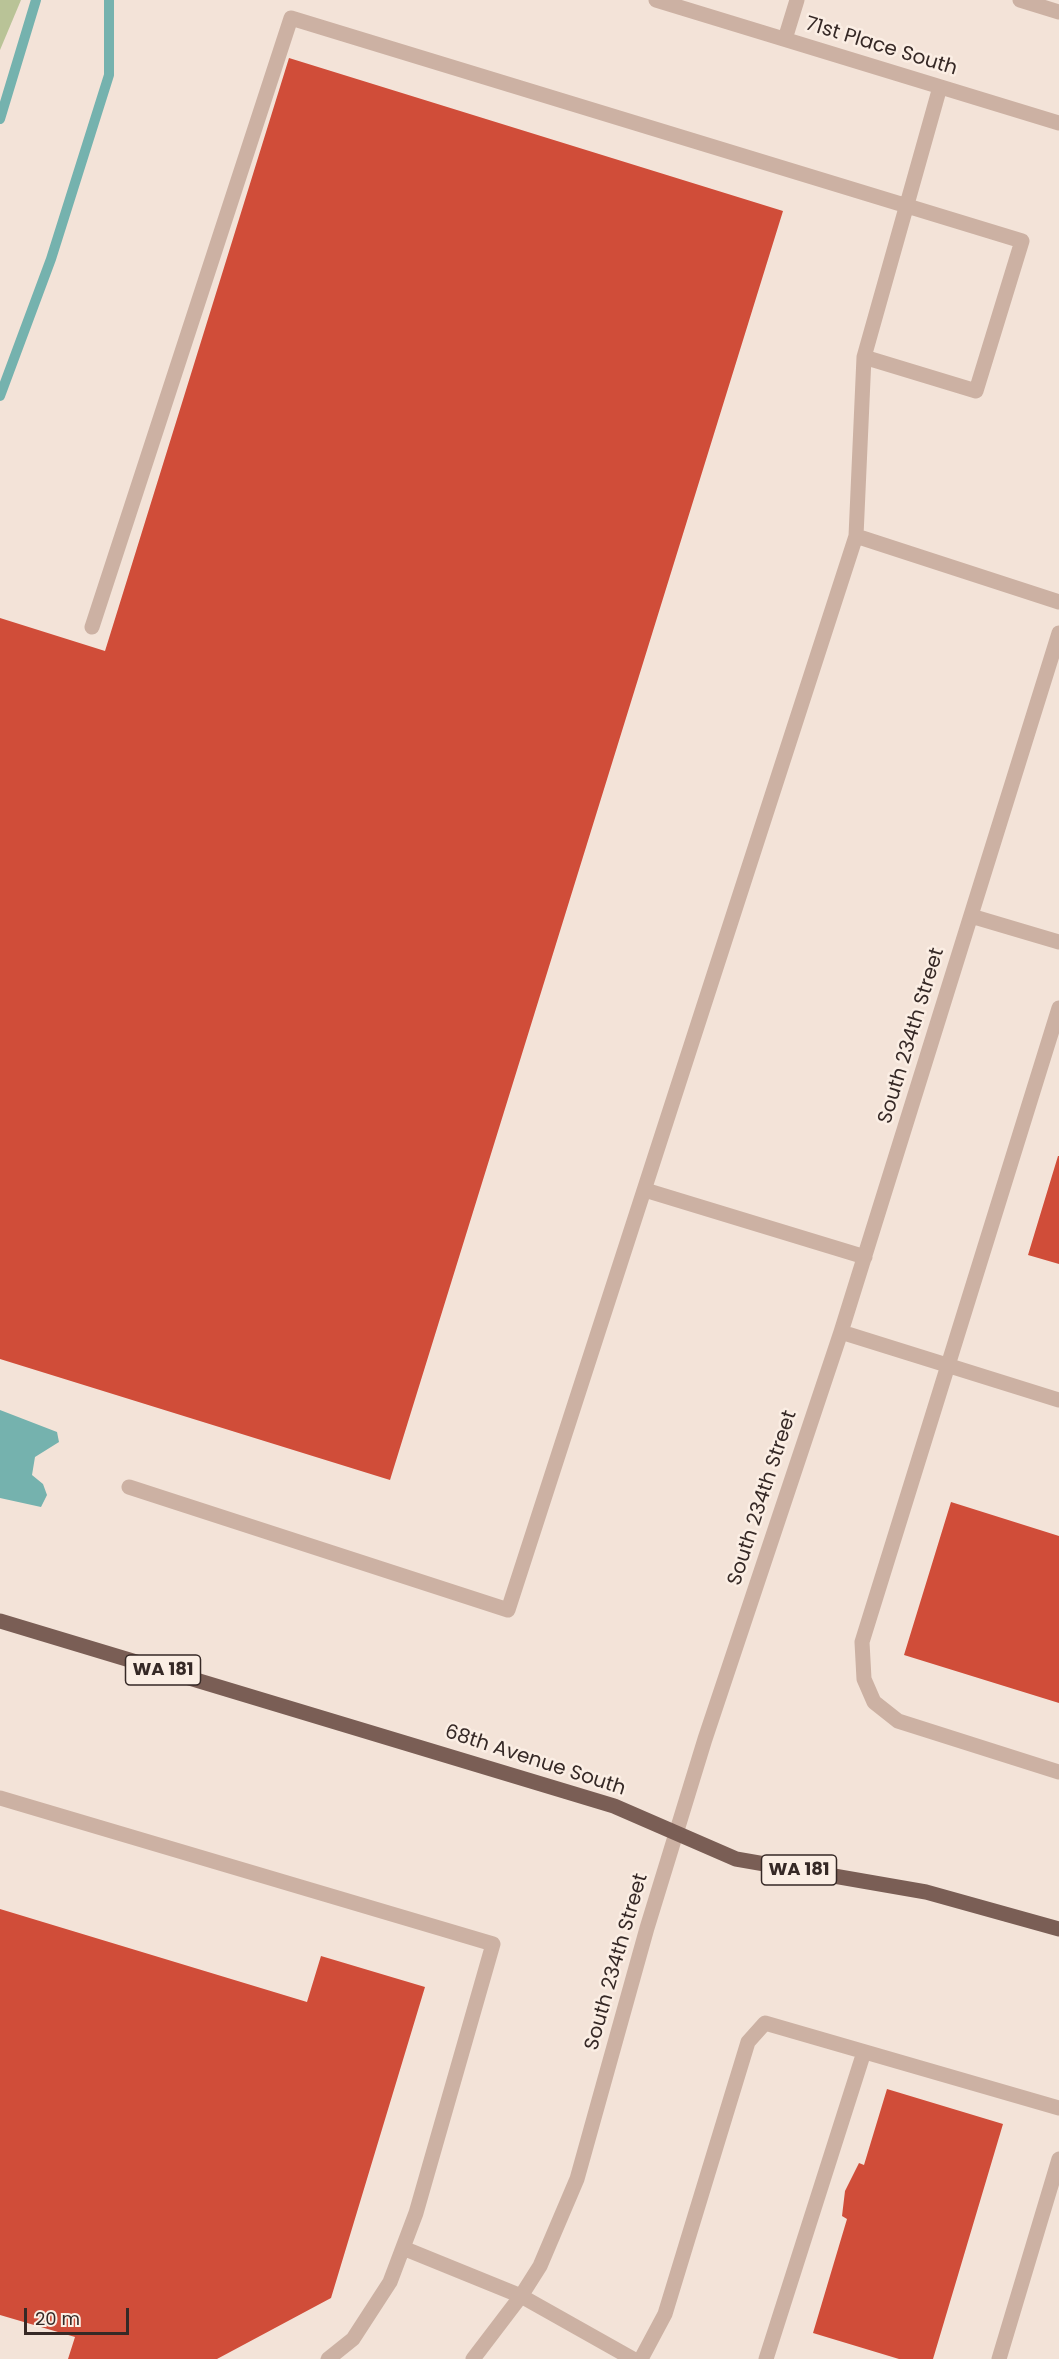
<!DOCTYPE html>
<html>
<head>
<meta charset="utf-8">
<style>
	body { margin:0 }
	#map { position:relative; width:1059px; height:2359px; overflow:hidden; background:#f3e3d8; font-family:Poppins,sans-serif }
	canvas { display:block }
	.scale { position:absolute; left:24px; top:2308px; width:105px; height:27px; box-sizing:border-box; border:3px solid #362926; border-top:0; padding-left:8px; font-size:18px; line-height:21px; white-space:nowrap; color:#362926; -webkit-text-stroke:4px #fbeee4; paint-order:stroke }
</style>
</head>
<body>
<div id="map">
<canvas width="1059" height="2359"></canvas>
<div class="scale">20 m</div>
</div>
<script>
const ctx = document.querySelector('canvas').getContext('2d');
ctx.lineJoin = 'round';
function fillPath(path, color) {
  ctx.fillStyle = color;
  ctx.fill(path, 'evenodd');
}
function trace(path, color, width, dash) {
  ctx.strokeStyle = color;
  ctx.lineWidth = width;
  ctx.lineCap = dash ? 'butt' : 'round';
  ctx.setLineDash(dash || []);
  ctx.stroke(path);
}
function drawText(font, color, halo, rows, align = 'center') {
  ctx.font = font + ' Poppins,sans-serif';
  ctx.lineWidth = 5;
  ctx.setLineDash([]);
  ctx.textBaseline = 'middle';
  ctx.strokeStyle = halo;
  ctx.fillStyle = color;
  for (const [text, x, y, turn = 0] of rows) {
    ctx.save();
    ctx.translate(x, y);
    ctx.rotate((+turn || 0) * Math.PI / 180);
    ctx.textAlign = isNaN(turn) ? turn : align;
    if (halo) ctx.strokeText(text, 0, 0);
    ctx.fillText(text, 0, 0);
    ctx.restore();
  }
}
fillPath(new Path2D(`
	M0,0H21L0,50Z`), '#b9c397');
fillPath(new Path2D(`
	M0,1410L57,1432L59,1442L35,1457L32,1475L43,1484L47,1495L41,1507L0,1498Z`), '#75b2ae');
trace(new Path2D(`
	M0,119L36,0
	M0,396L51,259L109,75V0`), '#75b2ae', 10);
fillPath(new Path2D(`
	M289,58L783,211L390,1480L0,1359V618L105,651Z
	M1058,1156H1059V1264L1028,1255Z
	M951,1502L1059,1536V1703L904,1655Z
	M0,1909L307,2002L321,1956L425,1987L331,2298L217,2359H68L75,2337L0,2315Z
	M887,2089L1003,2124L933,2359H899L813,2333L847,2219L842,2216L845,2191L859,2163L864,2165Z`), '#d04d39');
trace(new Path2D(`
	M656,0L1059,123
	M1020,0L1059,12
	M785,39L797,0
	M856,536L864,357L940,87
	M92,627L291,18L1022,241L976,391L864,357
	M971,916L1059,942
	M1059,1008L862,1642L864,1679L874,1702L898,1721L1059,1772
	M645,1190L865,1257
	M841,1332L1059,1400
	M129,1487L508,1610L856,536L1059,602
	M0,1798L493,1944L416,2213L390,2282L353,2339L328,2359
	M403,2248L521,2296L633,2359
	M473,2359L521,2296L540,2266L577,2179L647,1928L705,1739L841,1332L1059,633
	M641,2359L665,2314L748,2042L765,2023L1059,2108
	M766,2359L864,2052
	M999,2359L1059,2159`), '#ccb1a3', 15);
trace(new Path2D(`
	M0,1621L614,1806L736,1859L926,1892L1059,1929`), '#7a5e55', 15);
for (const [x, y, w] of [
	[163,1670,75],
	[799,1870,75]
]) {
  const box = new Path2D();
  box.roundRect(x - w / 2, y - 15, w, 30, 4.5);
  ctx.fillStyle = '#fbeee4';
  ctx.fill(box);
  trace(box, '#362926', 1.5);
}
drawText('bold 18px', '#362926', null, [
	["WA 181",163,1670],
	["WA 181",799,1870]
]);
drawText('20px', '#362926', '#fbeee4', [
	["71st Place South",881,47,17],
	["South 234th Street",912,1036,-73],
	["South 234th Street",763,1498,-72],
	["68th Avenue South",535,1761,18],
	["South 234th Street",617,1962,-74]
]);
</script>
</body>
</html>
